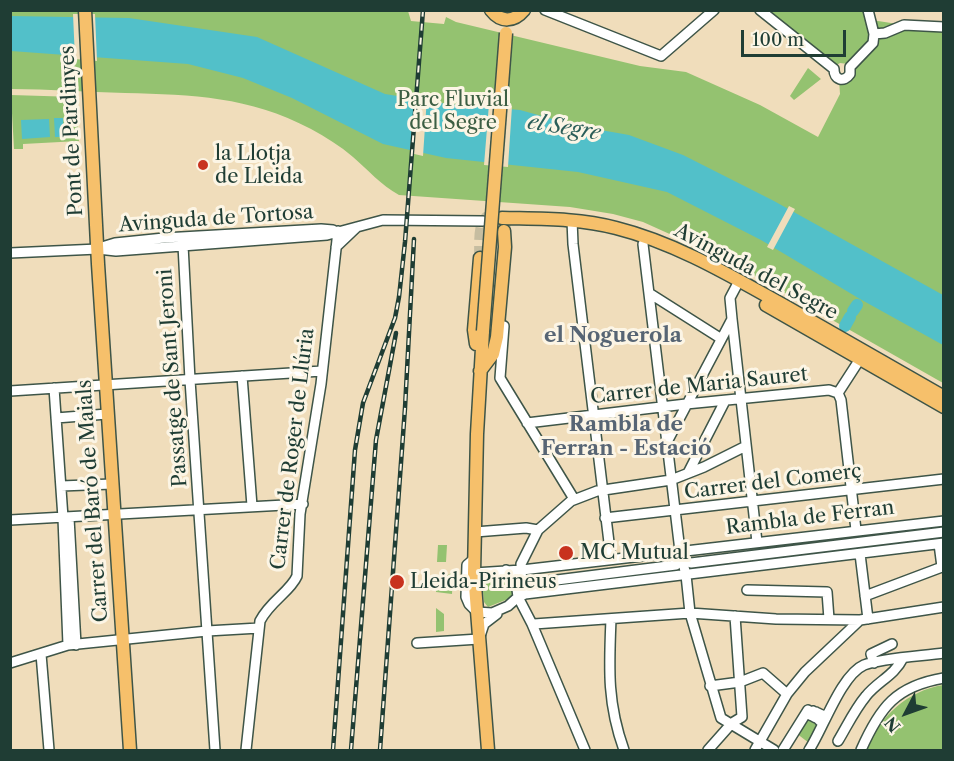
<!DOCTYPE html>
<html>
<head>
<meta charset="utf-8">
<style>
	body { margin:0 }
	#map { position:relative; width:954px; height:761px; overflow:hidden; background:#f0ddbb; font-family:"Libre Caslon Text",serif }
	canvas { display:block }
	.frame { position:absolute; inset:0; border:12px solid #1f3d34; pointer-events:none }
	.north { position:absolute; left:876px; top:683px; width:60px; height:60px; -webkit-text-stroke:4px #fcf5e5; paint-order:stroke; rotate:229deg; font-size:16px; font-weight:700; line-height:24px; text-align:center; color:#1f3d34 }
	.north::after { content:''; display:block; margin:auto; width:21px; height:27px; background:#1f3d34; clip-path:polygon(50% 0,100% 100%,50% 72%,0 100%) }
	.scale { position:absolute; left:741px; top:30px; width:105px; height:27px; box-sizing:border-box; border:3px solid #1f3d34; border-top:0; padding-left:8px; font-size:18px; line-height:21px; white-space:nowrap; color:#1f3d34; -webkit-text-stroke:4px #fcf5e5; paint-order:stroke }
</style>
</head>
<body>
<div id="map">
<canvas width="954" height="761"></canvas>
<div class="frame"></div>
<div class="north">N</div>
<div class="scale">100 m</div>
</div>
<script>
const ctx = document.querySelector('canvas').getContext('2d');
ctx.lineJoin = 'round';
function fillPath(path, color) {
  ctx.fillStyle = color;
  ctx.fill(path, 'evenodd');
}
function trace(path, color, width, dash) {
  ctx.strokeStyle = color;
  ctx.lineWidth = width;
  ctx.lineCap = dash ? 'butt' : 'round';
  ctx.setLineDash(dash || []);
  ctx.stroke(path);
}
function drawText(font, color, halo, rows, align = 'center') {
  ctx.font = font + ' "Libre Caslon Text",serif';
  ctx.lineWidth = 6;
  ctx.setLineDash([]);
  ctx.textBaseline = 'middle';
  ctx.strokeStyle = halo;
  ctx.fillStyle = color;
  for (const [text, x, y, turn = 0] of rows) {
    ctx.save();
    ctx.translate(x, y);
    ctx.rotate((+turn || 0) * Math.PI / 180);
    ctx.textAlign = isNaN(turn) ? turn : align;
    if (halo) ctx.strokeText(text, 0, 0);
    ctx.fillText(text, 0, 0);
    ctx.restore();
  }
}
fillPath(new Path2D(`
	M10,11H408L411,21L444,24L446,17L456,22L640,66L686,72L760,105L818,137L840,94L839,79H845L848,64L840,63L835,66L760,11H865V19L943,31V383L725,259L643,222L613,214L570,207L399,195C381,185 368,170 353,157C340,146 326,137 311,129C248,96 194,95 125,93C87,92 49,89 11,89Z
	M808,68L821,79L794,100L790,96Z
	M11,95L76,97L79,141L23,144V149H14Z
	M438,545H447L446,562H437Z
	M453,572L452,594L436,592V582Z
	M505,579L512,586V595L508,599L488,607L484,602L482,581Z
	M436,608L444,614V631L436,632Z
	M943,685V750H867C878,717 909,690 943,685Z
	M808,714L820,723L809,743L796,733Z`), '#94c270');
fillPath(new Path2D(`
	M10,16L129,18L257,37L385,94L447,104L520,110L578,126L629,135L683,155L774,201L943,295V345L860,299L761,240L667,192L578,172L446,158L383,144L292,98L243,78L188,64L11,51Z
	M54,118H63L64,137H55Z
	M49,119L50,137L22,139L21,120Z`), '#52c0c9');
fillPath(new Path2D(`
	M73,14H95L97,61L75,59Z
	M415,95L427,97L423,156L410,153Z
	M489,104L512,106L508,167L484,165Z
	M789,206L795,209L773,250L767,247Z`), '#f0ddbb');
trace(new Path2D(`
	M853,311L857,305
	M845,326L850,317`), '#52c0c9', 12);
trace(new Path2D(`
	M480,258C481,243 476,210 499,216L505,225L502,234L494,238L486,235L482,228`), '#c6bda0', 12, [12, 6]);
const minor = new Path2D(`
	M545,10L661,56L714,10
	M760,10L834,69
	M874,34L885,33L904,25L944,27
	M834,69C834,80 844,83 850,74V67L873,43L874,34L868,10
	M572,220L573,244L611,559
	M643,244L680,551L686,575L690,613L721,718L774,750
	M183,245L190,380L215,750
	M102,247L115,243L164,238L321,229L333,230
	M336,247L357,227
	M10,253L98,249L116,251L327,235L383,220L483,221
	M739,281L730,298L732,319L757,542
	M649,293L720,338
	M504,326L500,378L574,499
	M242,376L252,506
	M54,388L63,518L68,645
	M10,391L322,371
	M838,393L841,400L856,530
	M838,393L860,359
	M56,418L107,414
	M527,423L686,404L829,390L838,393
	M667,442L732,319
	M688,473L725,401
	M61,486L112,484
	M69,518L76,645
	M605,518L944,479
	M10,520L303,504
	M475,532L526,528L538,530
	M860,554L868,619
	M474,559L467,565L466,597L469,604L477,612L492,613L508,606L518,597L522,588L521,564L538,530L571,501L597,491L671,480L704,467L746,446
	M691,563L944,532
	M506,570L516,582L518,597L532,624L585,750
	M466,580L474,573L522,570L944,521
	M525,584L676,565
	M747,590L827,592L829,619
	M865,596L942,567L939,544
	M518,597L525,594L944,543
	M611,619C609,668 607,703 624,750
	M534,624L690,613L776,619L860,620L944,607
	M417,643L479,639L484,624L497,614
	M41,654L49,750
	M10,663L68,645L207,631L259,628
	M874,663L871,654L892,644
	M710,686L740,682L763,673L787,694
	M838,741C847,726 855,709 866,696C878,681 894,676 903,658
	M246,750L260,621C270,601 290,592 297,576L300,514L321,384L338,231
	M708,750L732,723L742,717L735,616
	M755,750L787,694L805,672L860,620
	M783,750L808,710L810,713L813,711L810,715L812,716L814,712H816L814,717L816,718L818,713L820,714L818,719L820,721L823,715L825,716
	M809,750C823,729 841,675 864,665C882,658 923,656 944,653
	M861,750C880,707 896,686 944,678`);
const major = new Path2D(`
	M85,10L98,264L130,750
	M491,10C501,23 514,22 524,10
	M502,218C540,219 578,218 616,228C676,243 731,276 785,306C838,336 891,367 944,397
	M766,305L944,407
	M483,331L477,434L474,573L488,750
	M476,344L474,330L480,258
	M480,371L493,354L497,337L505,247L504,231`);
trace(minor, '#3e5548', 12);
trace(major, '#3e5548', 15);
trace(minor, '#fff', 9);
trace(major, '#f6c06b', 12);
const rail = new Path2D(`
	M333,750L355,450L363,403L395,318L399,297L405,242L423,10
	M351,750L376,440L396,333
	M380,750L405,408L414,239`);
trace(rail, '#1f3d34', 4.5);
trace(rail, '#fcf5e5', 2, [7]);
const majorBridge = new Path2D(`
	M483,331L506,33`);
trace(majorBridge, '#3e5548', 15, []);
trace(majorBridge, '#f6c06b', 12);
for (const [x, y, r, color] of [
	[203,165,6,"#c8321e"],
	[566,553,8,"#c8321e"],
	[397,582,8,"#c8321e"]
]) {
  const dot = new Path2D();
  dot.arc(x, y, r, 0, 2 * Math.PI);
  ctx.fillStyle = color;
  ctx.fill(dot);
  trace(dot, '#fcf5e5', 2);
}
drawText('20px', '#3c5e43', '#fcf5e5', [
	["Parc Fluvial",453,100],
	["del Segre",453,123]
]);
drawText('20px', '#1f3d34', '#fcf5e5', [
	["Pont de Pardinyes",72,131,-93],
	["Avinguda de Tortosa",216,219,-4],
	["Avinguda del Segre",756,272,28],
	["Passatge de Sant Jeroni",173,378,-94],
	["Carrer de Maria Sauret",699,386,-6],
	["Carrer de Roger de Llúria",293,449,-83],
	["Carrer del Comerç",773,482,-7],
	["Carrer del Baró de Maials",93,501,-94],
	["Rambla de Ferran",810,518,-7]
]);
drawText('20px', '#1f3d34', '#fcf5e5', [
	["la Llotja",215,154],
	["de Lleida",215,177],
	["MC Mutual",580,553],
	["Lleida-Pirineus",410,582]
], 'left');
drawText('italic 21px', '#2c5e59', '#fcf5e5', [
	["el Segre",564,128,9]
]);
drawText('bold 21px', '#576574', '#fcf5e5', [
	["el Noguerola",613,336],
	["Rambla de",626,425],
	["Ferran - Estació",626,449]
]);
</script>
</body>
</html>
